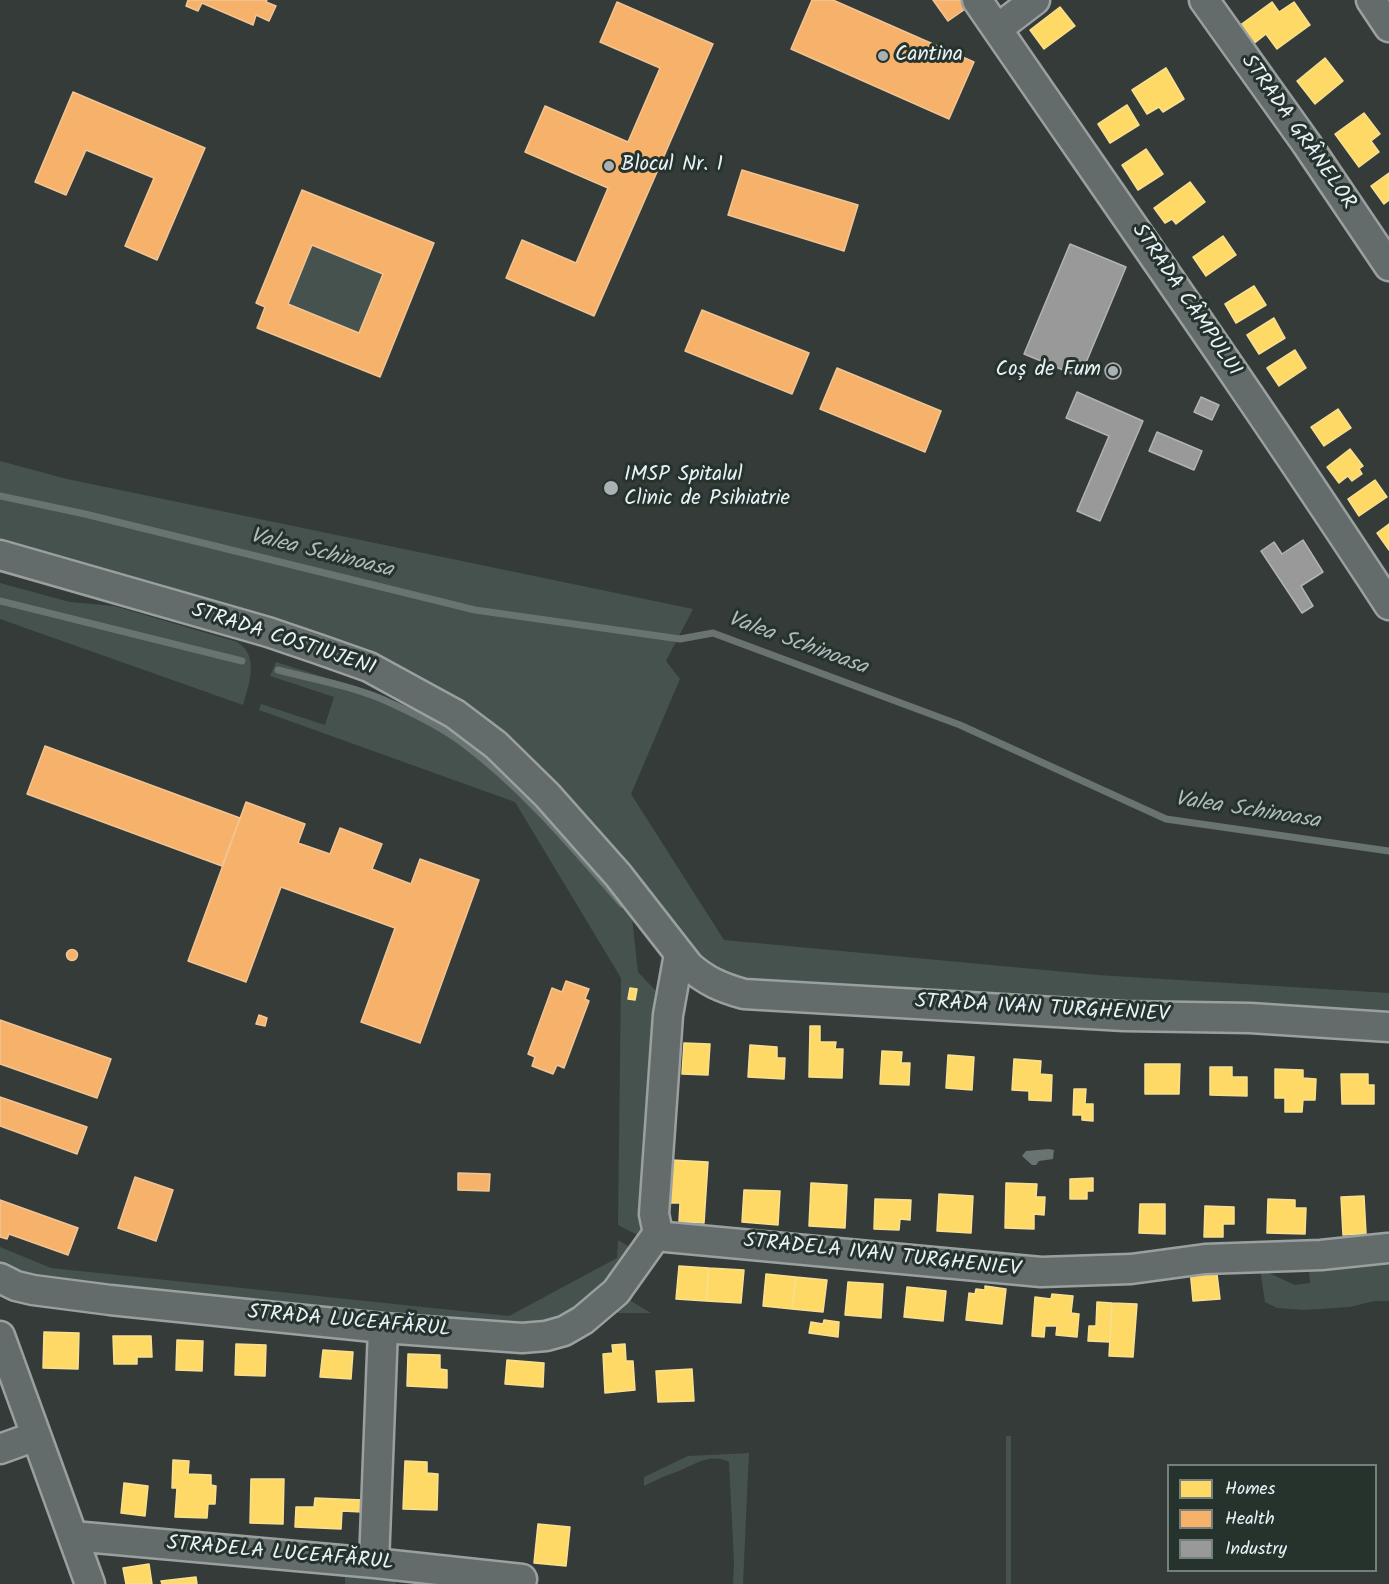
<!DOCTYPE html>
<html>
<head>
<meta charset="utf-8">
<style>
	body { margin:0 }
	#map { position:relative; width:1389px; height:1584px; overflow:hidden; background:#353b38; font-family:Kalam,sans-serif }
	canvas { display:block }
	.legend { position:absolute; left:1167px; top:1464px; width:210px; height:108px; box-sizing:border-box; background:#26332d; border:2px solid #747f7e; margin:0; padding:8px 10px; list-style:none; font-size:18px; color:#e8f1f8 }
	.legend li { display:flex; align-items:center; gap:12px; height:30px }
	.legend b { width:30px; border:2px solid #747f7e }
</style>
</head>
<body>
<div id="map">
<canvas width="1389" height="1584"></canvas>
<ul class="legend">
<li><b style="height:16px;background:#ffd966"></b>Homes</li>
<li><b style="height:16px;background:#f6b26b"></b>Health</li>
<li><b style="height:16px;background:#999"></b>Industry</li>
</ul>
</div>
<script>
const ctx = document.querySelector('canvas').getContext('2d');
ctx.lineJoin = 'round';
function fillPath(path, color) {
  ctx.fillStyle = color;
  ctx.fill(path, 'evenodd');
}
function trace(path, color, width, dash) {
  ctx.strokeStyle = color;
  ctx.lineWidth = width;
  ctx.lineCap = dash ? 'butt' : 'round';
  ctx.setLineDash(dash || []);
  ctx.stroke(path);
}
function drawText(font, color, halo, rows, align = 'center') {
  ctx.font = font + ' Kalam,sans-serif';
  ctx.lineWidth = 6;
  ctx.setLineDash([]);
  ctx.textBaseline = 'middle';
  ctx.strokeStyle = halo;
  ctx.fillStyle = color;
  for (const [text, x, y, turn = 0] of rows) {
    ctx.save();
    ctx.translate(x, y);
    ctx.rotate((+turn || 0) * Math.PI / 180);
    ctx.textAlign = isNaN(turn) ? turn : align;
    if (halo) ctx.strokeText(text, 0, 0);
    ctx.fillText(text, 0, 0);
    ctx.restore();
  }
}
fillPath(new Path2D(`
	M312,245L383,274L359,333L288,304Z
	M0,461L67,479L693,609L666,661L680,679L631,794L724,940L1098,975L1389,993V1019L754,987L705,967L471,715L0,545Z
	M0,583L70,602L114,606L237,642C260,656 249,684 243,705L0,619Z
	M276,662L381,695L430,718L477,747L517,782L626,902L632,917L638,972L657,992L663,1007L653,1164L641,1237L618,1225L621,978L515,802L259,710L261,704L325,725L334,697L270,676Z
	M618,1240L636,1251L564,1325L510,1329L416,1316L355,1315L46,1288L0,1264V1247L51,1268L509,1316L617,1258Z
	M1389,1254V1301H1374L1350,1307L1304,1310L1277,1308L1265,1302L1260,1269L1295,1285L1310,1283L1308,1263Z
	M636,1288L631,1301L651,1313H598Z
	M1006,1436H1011V1584H1006Z
	M749,1453L743,1584H733L734,1562L729,1462C710,1453 696,1464 679,1471C667,1475 656,1480 644,1486V1477L688,1456Z
	M237,1561L394,1572L396,1584H345V1577Z`), '#46524e');
fillPath(new Path2D(`
	M1049,1149L1054,1150L1053,1159L1039,1161L1036,1165H1032L1022,1156L1026,1151Z`), '#687372');
const homes = new Path2D(`
	M1272,2L1279,12L1294,2L1310,25L1277,49L1266,34L1252,45L1239,26Z
	M1060,7L1075,26L1044,49L1030,30Z
	M1325,58L1343,81L1315,104L1297,81Z
	M1166,68L1184,99L1163,112L1159,107L1147,114L1132,90Z
	M1127,105L1139,125L1110,143L1098,124Z
	M1364,113L1380,134L1371,141L1379,152L1359,167L1335,134Z
	M1146,149L1163,174L1138,190L1122,165Z
	M1389,173V200L1384,204L1371,186Z
	M1190,182L1205,202L1176,224L1172,219L1165,223L1154,208Z
	M1223,236L1236,255L1206,276L1193,257Z
	M1254,286L1266,305L1236,323L1225,304Z
	M1274,318L1285,338L1259,354L1247,335Z
	M1295,350L1306,368L1279,386L1267,368Z
	M1338,409L1351,428L1324,446L1311,427Z
	M1350,449L1363,466L1359,469L1362,474L1352,481L1348,476L1339,483L1327,467Z
	M1375,480L1387,497L1359,516L1348,499Z
	M1389,524V550L1377,533Z
	M630,988L637,989L635,1000L628,999Z
	M810,1026H820V1042H836L835,1049H843L842,1078L809,1077Z
	M684,1043L710,1044L708,1075L682,1074Z
	M750,1045L777,1047V1058H785L784,1079L748,1077Z
	M882,1051L902,1052L901,1063H910L909,1085L880,1084Z
	M948,1055L974,1057L972,1090L946,1088Z
	M1014,1059L1041,1061L1040,1074L1052,1075L1051,1101L1029,1100V1091L1012,1090Z
	M1145,1064H1180L1179,1094H1145Z
	M1210,1067H1232V1077H1247V1096L1210,1095Z
	M1275,1069L1303,1070V1078L1316,1079L1315,1100H1303L1302,1112H1285V1098H1275Z
	M1341,1074H1368V1085H1374V1104H1342Z
	M1074,1089H1086L1085,1104H1093V1121L1082,1120V1115H1073Z
	M672,1160L708,1162L704,1223L679,1222L680,1203H670Z
	M1093,1178V1191H1087V1199H1070V1179Z
	M811,1183L847,1185L845,1228L809,1226Z
	M1006,1183L1037,1184L1036,1197H1045L1044,1215L1034,1214V1229L1005,1228Z
	M744,1190L780,1191L778,1225L742,1222Z
	M939,1194L973,1196L971,1233L937,1231Z
	M1364,1196L1366,1234L1343,1235L1341,1197Z
	M875,1199L911,1200L910,1220L900,1219L899,1230L874,1229Z
	M1268,1199L1295,1200V1208H1306L1305,1234L1267,1233Z
	M1140,1204H1165V1234L1139,1233Z
	M1205,1206L1234,1207V1224H1223V1237H1204Z
	M679,1266L709,1268L706,1301L676,1299Z
	M1216,1266L1220,1299L1193,1301L1190,1269Z
	M709,1268L744,1270L741,1303L706,1301Z
	M766,1274L796,1277L792,1309L763,1306Z
	M796,1277L827,1280L823,1312L792,1309Z
	M848,1282L883,1284L881,1318L845,1315Z
	M985,1286L1006,1289L1002,1324L966,1320L969,1293L975,1294L976,1289L985,1290Z
	M907,1287L946,1291L943,1321L904,1317Z
	M1052,1294L1073,1296L1071,1313L1079,1314L1077,1337L1056,1335L1057,1326H1045L1044,1337L1032,1336L1035,1297L1051,1299Z
	M1097,1302L1112,1303L1110,1342L1088,1341L1089,1326H1096Z
	M1112,1303L1137,1304L1133,1357L1109,1356Z
	M824,1320L839,1322L838,1337L809,1333L811,1322L823,1324Z
	M44,1332L79,1333L78,1369L43,1368Z
	M113,1336H151L152,1357H137V1364H114Z
	M177,1340L203,1341L202,1371L176,1370Z
	M236,1344L266,1345L265,1376L235,1375Z
	M625,1344L626,1361H633L635,1390L605,1393L603,1354L613,1353L612,1345Z
	M323,1350L353,1352L351,1379L320,1377Z
	M408,1354L440,1355V1369L447,1370V1388L407,1386Z
	M507,1360L544,1363L543,1387L505,1384Z
	M692,1369L694,1401L658,1402L656,1371Z
	M173,1460L189,1461L188,1474L211,1475V1485L216,1486L215,1504H208L207,1518L175,1517L177,1488H172Z
	M405,1461L427,1462V1473L438,1474L437,1510L403,1509Z
	M251,1479H284L283,1524L250,1523Z
	M124,1483L148,1486L145,1516L121,1513Z
	M315,1498L363,1500L362,1512L342,1511L341,1529L295,1527L296,1507H314Z
	M538,1524L570,1527L566,1566L534,1563Z
	M149,1564L152,1584H126L123,1568Z
	M196,1577L197,1584H162L161,1581Z`);
fillPath(homes, '#ffd966');
trace(homes, '#f8e092', 1.5);
const health = new Path2D(`
	M188,0H267L266,2L276,6L269,21L256,15L253,25L202,3L198,11L186,6Z
	M812,0H833L974,62L949,119L791,49Z
	M933,0H967L971,5L948,21Z
	M617,2L713,44L594,316L506,278L522,240L576,263L608,188L525,152L545,106L628,142L660,68L600,42Z
	M73,92L205,148L157,260L125,246L154,178L86,150L66,195L35,182Z
	M742,170L858,205L844,251L728,215Z
	M302,190L434,243L380,377L257,328L265,307L256,303ZM312,245L383,274L359,333L288,304Z
	M702,310L809,353L792,394L685,351Z
	M837,368L941,411L925,452L820,409Z
	M45,746L240,818L222,866L27,794Z
	M246,802L305,824L298,843L330,854L340,828L382,844L372,869L411,884L420,859L479,880L420,1043L361,1022L395,928L281,887L246,982L188,961Z
	M66.5 955a5.5 5.5 0 1 1 11 0a5.5 5.5 0 1 1-11 0Z
	M566,981L589,989L585,999L589,1001L564,1068L557,1065L553,1074L532,1066L535,1057L528,1054L552,988L562,992Z
	M259,1015L267,1018L265,1026L256,1024Z
	M0,1020L111,1059L97,1098L0,1064Z
	M0,1097L87,1127L77,1154L0,1126Z
	M458,1173L490,1174L489,1191L458,1190Z
	M135,1177L173,1190L156,1241L118,1228Z
	M0,1200L78,1228L68,1255L9,1234L7,1239L0,1237Z`);
fillPath(health, '#f6b26b');
trace(health, '#f2c595', 1.5);
const industry = new Path2D(`
	M1070,244L1126,267L1080,377L1024,354Z
	M1105 371a8 8 0 1 1 16 0a8 8 0 1 1-16 0Z
	M1077,392L1143,421L1100,521L1077,511L1109,436L1066,418Z
	M1201,397L1219,405L1212,420L1194,412Z
	M1157,432L1202,451L1194,470L1149,451Z
	M1303,540L1323,572L1301,586L1313,606L1302,613L1261,551L1274,542L1282,554Z`);
fillPath(industry, '#999');
trace(industry, '#b1b3b6', 1.5);
trace(new Path2D(`
	M0,496L85,514L475,610L680,639L713,633L960,725L1166,819L1389,851
	M0,601L242,661
	M278,670C313,679 351,686 384,700C411,712 441,726 464,744C525,790 573,848 622,904`), '#687372', 7);
const minor = new Path2D(`
	M977,0C1115,201 1256,401 1389,605
	M1204,0L1306,143L1389,266
	M1371,0L1389,27
	M997,29L1035,0
	M0,555L268,632L318,649L369,667L455,714L496,745L547,795L618,875L689,966C706,981 722,988 744,994L1124,1016L1250,1018L1389,1027
	M679,954L668,1015L654,1214L658,1233L666,1237L1041,1272L1131,1269L1205,1259L1321,1255L1388,1248
	M0,1278L16,1286L33,1290L110,1300L383,1328L522,1338L546,1336L564,1331L583,1320L616,1292L658,1233
	M0,1336L90,1584
	M0,1449L36,1436
	M73,1536L374,1563L522,1579
	M374,1563L383,1328`);
trace(minor, '#9a9f9f', 33);
trace(minor, '#646b6b', 28);
for (const [x, y, r, color] of [
	[883,56,6,"#a9b1b5"],
	[609,166,6,"#a9b1b5"],
	[1113,371,6,"#a9b1b5"],
	[611,488,8,"#a9b1b5"]
]) {
  const dot = new Path2D();
  dot.arc(x, y, r, 0, 2 * Math.PI);
  ctx.fillStyle = color;
  ctx.fill(dot);
  trace(dot, '#26332d', 2);
}
drawText('21px', '#e8f1f8', '#26332d', [
	["Cantina",895,56],
	["Blocul Nr. 1",621,166],
	["Coș de Fum",1101,371,"right"],
	["IMSP Spitalul",624,476],
	["Clinic de Psihiatrie",624,500]
], 'left');
drawText('21px', '#e8f1f8', '#26332d', [
	["STRADA GRÂNELOR",1297,133,55],
	["STRADA CÂMPULUI",1185,301,56],
	["STRADA COSTIUJENI",283,641,18],
	["STRADA IVAN TURGHENIEV",1042,1010,3],
	["STRADELA IVAN TURGHENIEV",882,1257,6],
	["STRADA LUCEAFĂRUL",349,1323,5],
	["STRADELA LUCEAFĂRUL",280,1555,5]
]);
drawText('italic 22px', '#b1bbbe', '#26332d', [
	["Valea Schinoasa",321,555,14],
	["Valea Schinoasa",797,645,20],
	["Valea Schinoasa",1247,812,9]
]);
</script>
</body>
</html>
